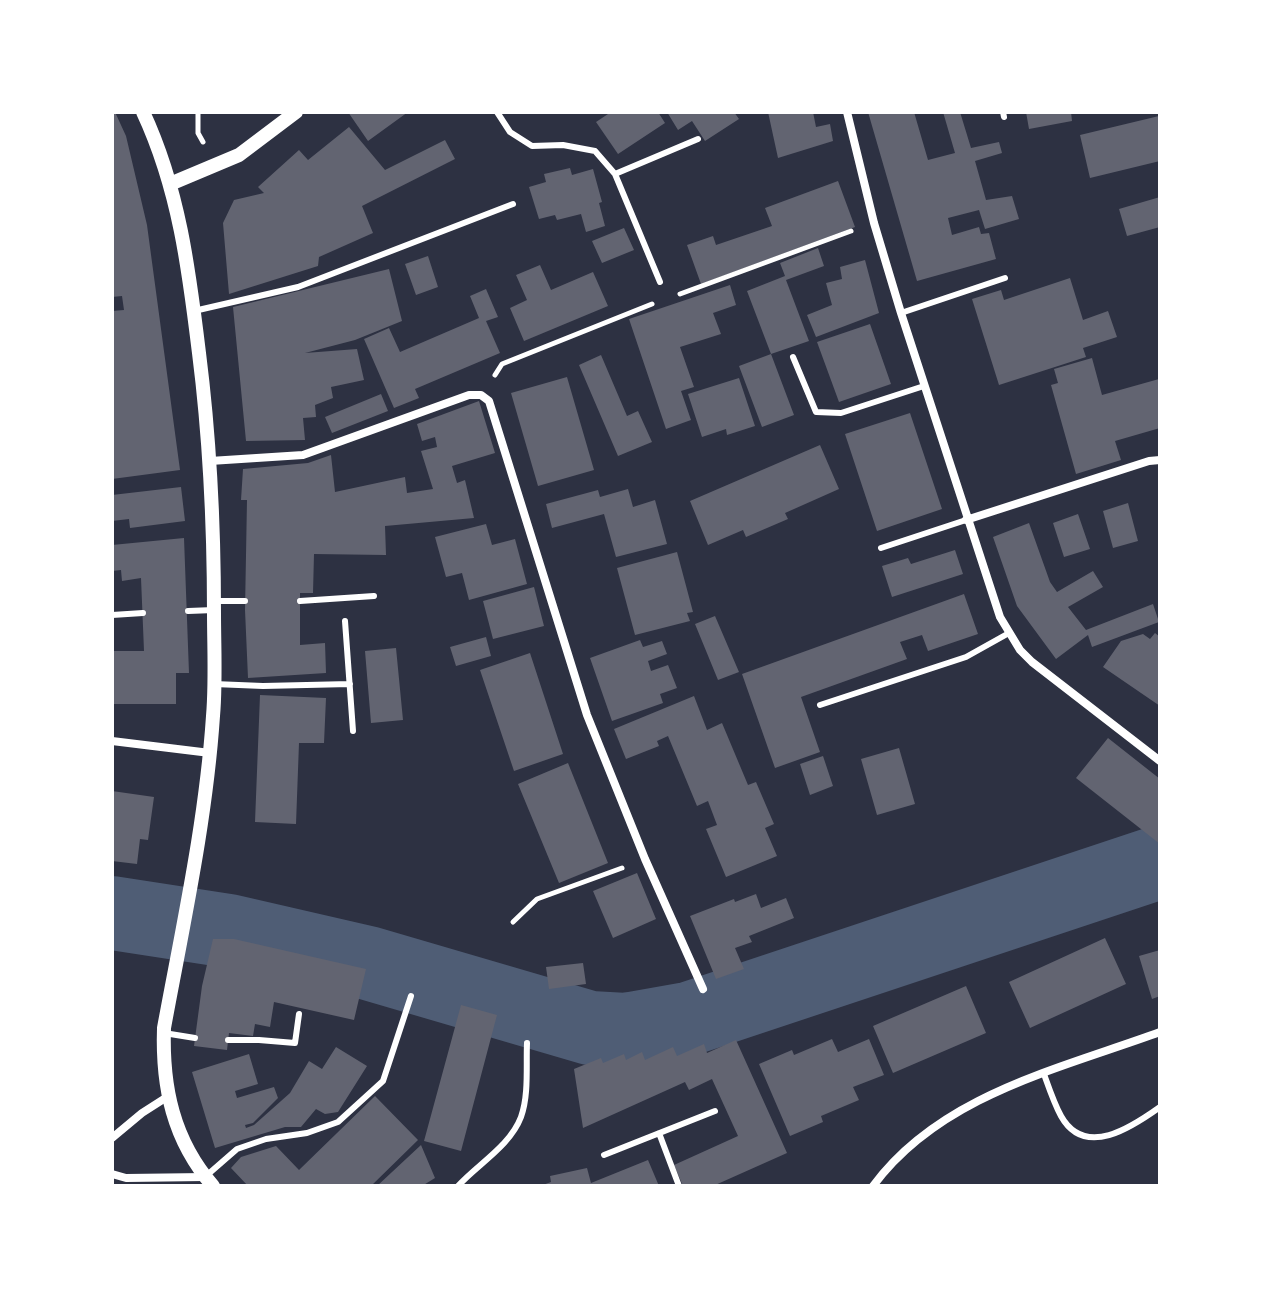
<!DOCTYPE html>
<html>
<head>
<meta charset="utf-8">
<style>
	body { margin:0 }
	#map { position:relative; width:1272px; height:1298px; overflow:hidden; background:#2d3142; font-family:"Zilla Slab",serif }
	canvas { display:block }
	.frame { position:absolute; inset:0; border:114px solid #fff; pointer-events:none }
</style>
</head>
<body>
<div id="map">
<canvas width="1272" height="1298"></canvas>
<div class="frame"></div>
</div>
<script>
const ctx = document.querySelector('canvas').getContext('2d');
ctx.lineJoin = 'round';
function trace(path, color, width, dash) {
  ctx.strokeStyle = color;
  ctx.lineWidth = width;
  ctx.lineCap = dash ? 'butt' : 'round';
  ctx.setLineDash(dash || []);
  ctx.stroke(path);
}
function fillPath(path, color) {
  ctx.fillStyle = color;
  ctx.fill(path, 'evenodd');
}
trace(new Path2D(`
	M112,913L229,931L368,963L590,1028L626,1030L688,1019L1160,862`), '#4f5d75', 74);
fillPath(new Path2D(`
	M112,112H115L126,136L147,225L180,470L112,479V311L124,310L122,296L112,297Z
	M348,112H408L368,141Z
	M611,112H658L665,123L618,154L596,122Z
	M667,112H734L739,119L705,141L692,121L678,130Z
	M768,112H813L816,127L830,124L833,141L778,158Z
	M868,112H914L928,160L955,153L943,112H960L971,148L999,142L1002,153L975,161L986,200L1012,196L1019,219L985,229L979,210L948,218L952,235L979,227L981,234L989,233L996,259L917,281Z
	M1026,112H1071L1072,121L1029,129Z
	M1159,116L1160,161L1090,178L1080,135Z
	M349,127L385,170L445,140L455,159L362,206L373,233L319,257L318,266L229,294L223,223L234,200L264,193L258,187L299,150L308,160Z
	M570,168L572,175L593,169L602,202L599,203L605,226L586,232L581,214L557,220L555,215L539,219L529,187L546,182L544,174Z
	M838,181L855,227L701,284L687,245L713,236L716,245L772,226L765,208Z
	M1160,197V227L1127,236L1119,209Z
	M624,228L634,250L602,263L592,241Z
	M818,248L824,266L786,280L809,341L771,354L747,291L785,276L780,263Z
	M428,256L438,287L416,295L405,264Z
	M865,260L879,313L816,337L807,315L832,305L826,283L842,279L840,267Z
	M540,265L551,290L593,272L608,306L524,341L510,308L527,300L516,275Z
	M389,269L402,321L355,340L305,353L357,349L364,380L331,387L333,398L315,405L316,417L303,418L305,440L246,441L233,307Z
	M1070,278L1083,320L1108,311L1117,337L1083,348L1086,357L999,385L972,299L1001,290L1004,300Z
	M730,285L736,305L713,313L721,334L680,347L694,387L681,391L691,420L666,429L629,319Z
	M486,289L498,317L486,321L500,353L415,389L419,398L394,408L364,339L389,328L400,352L479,318L470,296Z
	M870,324L891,384L839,402L817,342Z
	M771,354L794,415L762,427L739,366Z
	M601,355L627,416L638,411L652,442L618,456L579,365Z
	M1092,358L1102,395L1159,379L1160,428L1115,441L1121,460L1076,474L1051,385L1058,383L1054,369Z
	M567,377L594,470L538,486L511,393Z
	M739,378L755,426L727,435L726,429L702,437L688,394Z
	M381,394L388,411L332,433L325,417Z
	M479,401L495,453L452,466L457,483L465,480L474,518L385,526L386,555L314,554L313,593H300V645L325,643L326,673L248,678L245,610L247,500H241L243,469L308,463L331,455L335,492L405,477L407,493L433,489L421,451L437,447L435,437L422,441L417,424Z
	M910,413L942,509L877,531L845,434Z
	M820,445L839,489L785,513L788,519L746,537L743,530L708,545L690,501Z
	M181,487L185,521L130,528L129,519L112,521V495Z
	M628,489L633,507L655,500L667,544L616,557L604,514L552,528L546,504L598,490L600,497Z
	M1128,503L1138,541L1113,548L1103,511Z
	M1078,514L1090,549L1064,557L1053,523Z
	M1029,523L1050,582L1057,592L1093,571L1103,587L1068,607L1086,630L1153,604L1159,622L1092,647L1088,635L1056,659L1017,606L993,537Z
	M486,524L492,545L515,539L527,584L469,600L462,573L446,577L435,537Z
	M184,538L189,673H176V704H112V651H144L141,578L122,581L121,570L112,571V545Z
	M955,550L963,574L892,597L882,566L908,558L911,564Z
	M677,552L693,612L687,613L690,621L635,635L617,568Z
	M534,587L544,626L493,639L483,601Z
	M964,594L978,634L928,651L922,635L900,642L907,659L801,697L820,752L775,768L742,674Z
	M715,616L739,672L718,680L695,624Z
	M1155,633L1160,637V706L1103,667L1121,641L1143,634L1150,639Z
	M486,637L491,656L456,666L450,647Z
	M640,640L643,647L662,641L667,654L648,661L651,671L668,665L677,688L660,694L663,703L612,721L590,658Z
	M396,648L403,720L371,723L365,651Z
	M530,653L563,754L514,771L480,670Z
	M260,695L326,698L324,743H299L296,824L255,822Z
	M694,696L707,730L722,723L748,785L756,782L774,824L765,828L777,856L726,877L706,829L717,825L708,801L697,806L668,736L657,741L659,746L626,759L614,729Z
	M1108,738L1160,779V844L1076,778Z
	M899,748L915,804L877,815L861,759Z
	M823,756L833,786L810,795L800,764Z
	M568,763L608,863L559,883L518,784Z
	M112,791L154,797L148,840L140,839L137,864L112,861Z
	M637,873L656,919L613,938L593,891Z
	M756,894L761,908L786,898L794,918L749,936L752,942L735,948L744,969L716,979L690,916L734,899L735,902Z
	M1105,938L1126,984L1030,1028L1009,982Z
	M213,939H234L366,969L354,1020L274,1002L270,1027L255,1024L253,1036L229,1033L227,1050L194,1046L202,986Z
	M1160,950V996L1152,999L1139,956Z
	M583,963L586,984L549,989L546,967Z
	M966,986L986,1033L893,1073L873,1026Z
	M461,1005L497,1015L461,1151L424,1141Z
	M832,1039L838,1052L869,1039L884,1075L853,1087L859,1100L821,1116L823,1122L790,1136L759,1064L792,1050L794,1055Z
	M736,1040L787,1153L713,1186H683L674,1165L738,1136L712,1079L689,1090L685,1082L583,1128L574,1069L601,1058L603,1063L624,1054L626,1060L642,1052L645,1060L673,1047L677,1056L704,1044L707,1053Z
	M336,1047L367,1066L338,1112L325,1114L316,1109L301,1127H285L215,1148L192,1072L249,1054L258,1084L235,1091L237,1098L274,1087L278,1098L253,1123L245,1125L246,1128L254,1125L290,1093L309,1061L322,1069Z
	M375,1096L418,1140L371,1186H248L231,1168L241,1157L276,1146L299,1170Z
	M421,1145L435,1178L422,1186H377Z
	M648,1160L659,1186H540L551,1182L550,1176L587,1168L591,1183Z`), '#626471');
trace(new Path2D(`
	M198,112V133L203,142
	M680,294L851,231
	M495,375L502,364L652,304
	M513,922L537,899L622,868`), '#fff', 5);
trace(new Path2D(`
	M497,112L510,132L532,146L563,145L595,151L615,174L698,139
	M1003,112L1004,117
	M615,174L660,282
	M194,311L298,287L513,204
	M901,313L1005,278
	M793,357L816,412L841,413L924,386
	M881,548L966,520
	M214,601H245
	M300,601L374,596
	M188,611L214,610
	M112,615L143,613
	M345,621L353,731
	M214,684L263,686L350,684
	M820,705L966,657L1009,633
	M164,1033L195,1038
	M228,1040H259L295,1043L299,1014
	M1044,1074C1049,1088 1054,1103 1061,1116C1085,1159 1132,1127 1160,1107
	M659,1133L679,1186
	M604,1155L715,1111
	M206,1176L237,1149L266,1139L307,1133L338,1122L383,1081L411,996
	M458,1186C478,1164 510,1146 521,1117C529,1095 526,1066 527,1043`), '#fff', 6);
trace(new Path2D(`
	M847,112L874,223L901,313L1000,617L1020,650L1032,662L1160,761
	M210,461L303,455L469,395H481L489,401L587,715L645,859L703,989
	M966,520L1149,461L1160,460
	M112,741L210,753
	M112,1138L142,1113L167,1097
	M112,1174L126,1178L205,1177
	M873,1186C940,1095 1059,1069 1160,1032`), '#fff', 8);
trace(new Path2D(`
	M143,112C179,189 189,270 199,353C210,440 214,526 214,613C214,648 216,682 213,716C206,821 183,925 164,1028C162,1087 173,1140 213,1186
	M170,184L239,155L296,112`), '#fff', 14);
</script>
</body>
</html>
